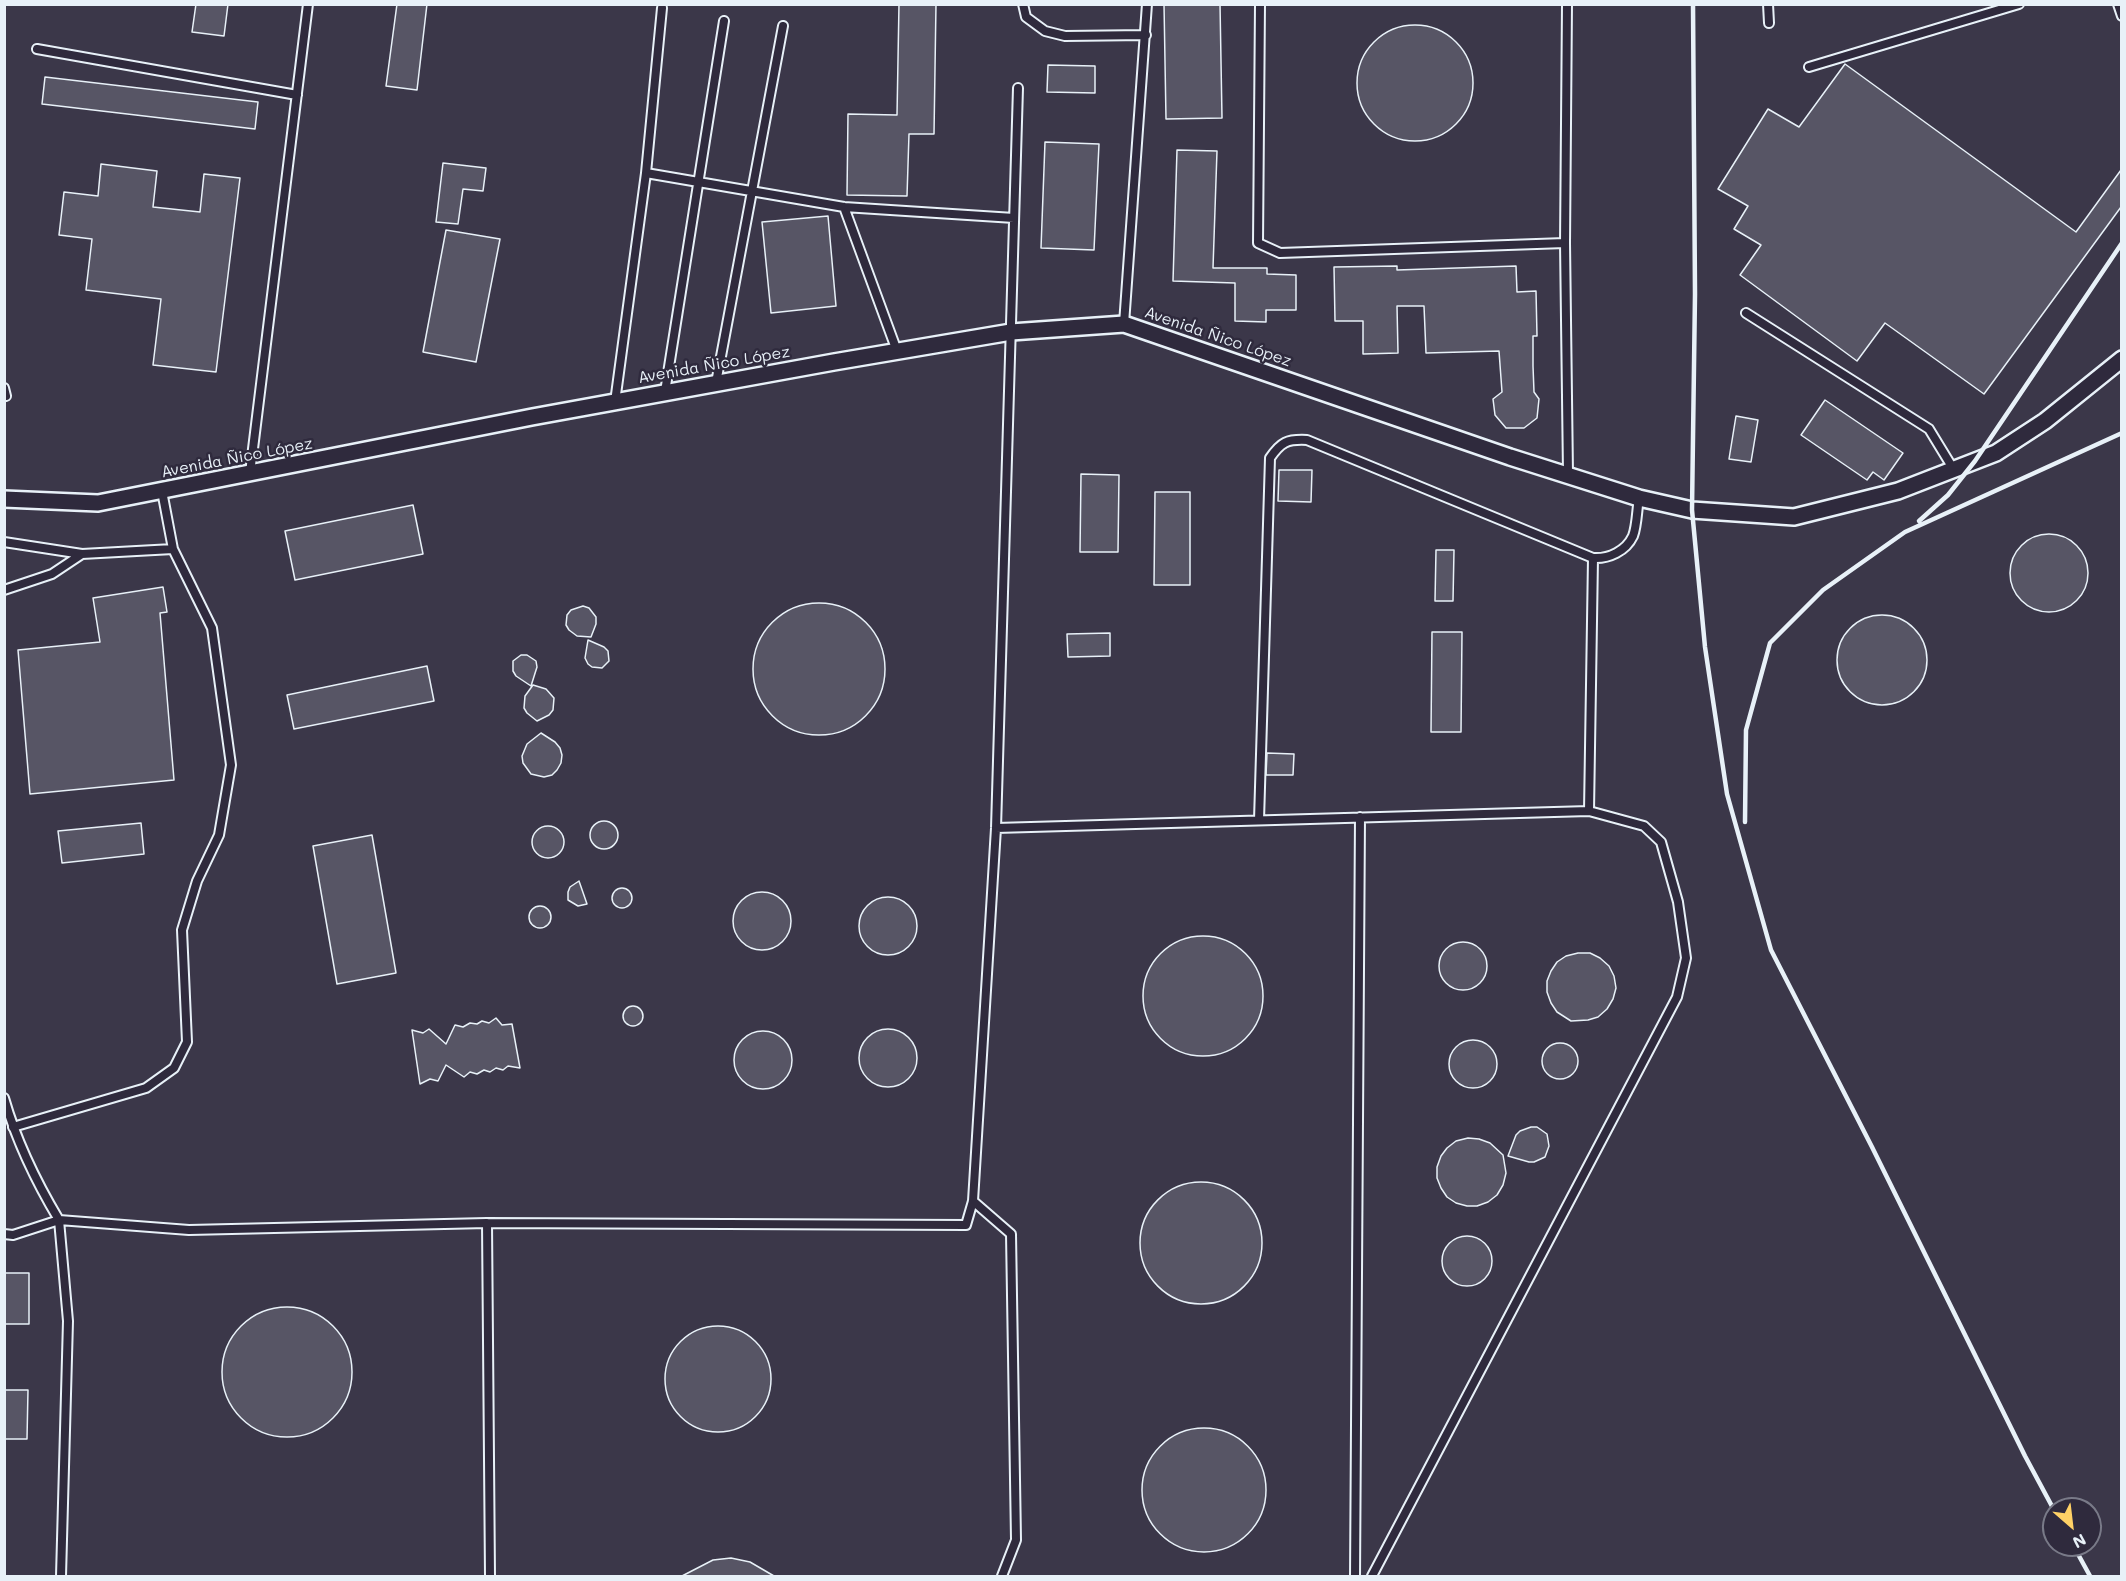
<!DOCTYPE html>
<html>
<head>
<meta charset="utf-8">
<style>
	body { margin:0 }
	#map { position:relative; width:2126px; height:1581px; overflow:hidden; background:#2f2a3d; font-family:Mali,sans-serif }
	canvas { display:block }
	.frame { position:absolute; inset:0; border:6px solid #e8f1f8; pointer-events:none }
	.north { position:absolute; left:2042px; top:1497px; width:60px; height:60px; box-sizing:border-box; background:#2f2a3d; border:2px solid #797a88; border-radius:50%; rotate:152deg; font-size:16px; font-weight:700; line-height:24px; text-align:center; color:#e8f1f8 }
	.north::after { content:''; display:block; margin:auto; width:21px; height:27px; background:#ffd166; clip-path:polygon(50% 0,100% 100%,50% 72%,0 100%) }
</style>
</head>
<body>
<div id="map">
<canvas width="2126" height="1581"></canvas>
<div class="frame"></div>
<div class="north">N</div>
</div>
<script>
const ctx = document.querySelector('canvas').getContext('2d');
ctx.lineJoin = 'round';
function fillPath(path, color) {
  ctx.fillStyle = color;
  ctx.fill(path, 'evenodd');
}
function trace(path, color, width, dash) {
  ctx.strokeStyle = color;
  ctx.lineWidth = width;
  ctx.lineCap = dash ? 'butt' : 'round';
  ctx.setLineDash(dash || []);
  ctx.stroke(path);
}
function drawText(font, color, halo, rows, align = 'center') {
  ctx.font = font + ' Mali,sans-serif';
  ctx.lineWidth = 5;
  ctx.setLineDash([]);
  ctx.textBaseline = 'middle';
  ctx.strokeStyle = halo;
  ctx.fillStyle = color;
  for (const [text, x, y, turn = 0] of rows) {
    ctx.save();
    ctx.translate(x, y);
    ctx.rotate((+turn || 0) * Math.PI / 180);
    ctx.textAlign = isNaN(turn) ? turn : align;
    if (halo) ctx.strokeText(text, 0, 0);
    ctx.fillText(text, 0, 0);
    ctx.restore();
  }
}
fillPath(new Path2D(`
	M5,5H2121V1576H5ZM2054,1509H2090V1545H2054Z`), '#3b3749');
const building = new Path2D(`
	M196,4H228L224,36L192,32Z
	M397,4H427L417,90L386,86Z
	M899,4H936L934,134H909L907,196L847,195L848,114L897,115Z
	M1164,4H1220L1222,118L1166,119Z
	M1357 83a58 58 0 1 1 116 0a58 58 0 1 1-116 0Z
	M1845,64L2076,232L2121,170V207L1984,394L1885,323L1857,361L1740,275L1761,245L1734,229L1748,206L1718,189L1768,109L1799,127Z
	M1048,65L1095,66V93L1047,92Z
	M45,77L258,102L255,129L42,104Z
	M1045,142L1099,144L1094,250L1041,248Z
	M1177,150L1217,151L1213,268H1267V274L1296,275V310H1266V322L1235,321V283L1173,281Z
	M443,163L486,168L483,191L463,189L458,224L436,222Z
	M101,164L157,171L153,207L200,212L204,174L240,178L216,372L153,365L161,299L86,290L92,239L59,235L64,192L98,196Z
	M828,216L836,306L771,313L762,222Z
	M446,230L500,239L476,362L423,352Z
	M1397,266V270L1516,266L1517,292L1536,291L1537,336H1533V366L1534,392L1539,399L1537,418L1524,428H1506L1495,415L1493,399L1502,392L1499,351L1426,353L1424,306H1397L1398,353L1363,354V321H1335L1334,267Z
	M1825,400L1903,453L1884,480L1873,472L1867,480L1801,435Z
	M1736,416L1758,420L1751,462L1729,459Z
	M1279,470H1312L1311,502L1278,501Z
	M1081,474L1119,475L1118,552H1080Z
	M1155,492H1190V585H1154Z
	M413,505L423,554L295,580L285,531Z
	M2010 573a39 39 0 1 1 78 0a39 39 0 1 1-78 0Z
	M1436,550H1454L1453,601H1435Z
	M163,587L167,612L160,613L174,780L30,794L18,650L100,642L93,598Z
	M753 669a66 66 0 1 1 132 0a66 66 0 1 1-132 0Z
	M583,606L589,608L596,617V624L591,637L577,636L569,630L566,625L567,615L571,610Z
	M1837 660a45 45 0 1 1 90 0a45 45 0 1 1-90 0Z
	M1432,632H1462L1461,732H1431Z
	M1110,633V656L1068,657L1067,634Z
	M588,640L604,647L608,651L609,661L602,668L592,667L588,664L585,658Z
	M521,655H527L536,661L537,667L531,686L516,676L513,671V661Z
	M427,666L434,701L294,729L287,695Z
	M533,685L546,689L554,698L553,710L549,715L537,721L527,713L524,708L525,696Z
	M541,733L555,742L560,748L562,755L561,763L557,770L552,775L544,777L531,774L523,763L522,756L527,744Z
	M1267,753L1294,754L1293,775H1266Z
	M590 835a14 14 0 1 1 28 0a14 14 0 1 1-28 0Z
	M141,823L144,854L62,863L58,831Z
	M532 842a16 16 0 1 1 32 0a16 16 0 1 1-32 0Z
	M372,835L396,973L337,984L313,846Z
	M579,881L587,904L578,906L568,900V892L570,887Z
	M612 898a10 10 0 1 1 20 0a10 10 0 1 1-20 0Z
	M733 921a29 29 0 1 1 58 0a29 29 0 1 1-58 0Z
	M859 926a29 29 0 1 1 58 0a29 29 0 1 1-58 0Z
	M529 917a11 11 0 1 1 22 0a11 11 0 1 1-22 0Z
	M1143 996a60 60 0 1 1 120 0a60 60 0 1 1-120 0Z
	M1439 966a24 24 0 1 1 48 0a24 24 0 1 1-48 0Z
	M1578,953H1590L1600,958L1609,966L1614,976L1616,988L1613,999L1607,1009L1598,1017L1588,1020L1571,1021L1557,1012L1551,1003L1547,992V981L1551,971L1557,962L1566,956Z
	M623 1016a10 10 0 1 1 20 0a10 10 0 1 1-20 0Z
	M496,1018L502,1025L512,1024L520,1068L508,1066L503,1070L496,1068L490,1072L484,1070L477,1074L470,1072L464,1077L446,1065L438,1081L430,1079L420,1084L412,1030L423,1033L429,1029L446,1044L455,1025L463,1027L470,1023L477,1024L482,1021L489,1023Z
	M859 1058a29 29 0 1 1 58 0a29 29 0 1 1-58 0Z
	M734 1060a29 29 0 1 1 58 0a29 29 0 1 1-58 0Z
	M1449 1064a24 24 0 1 1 48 0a24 24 0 1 1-48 0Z
	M1542 1061a18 18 0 1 1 36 0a18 18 0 1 1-36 0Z
	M1531,1127H1537L1547,1134L1549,1146L1545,1157L1534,1162H1529L1508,1156L1516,1135L1520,1131Z
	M1468,1138L1479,1139L1490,1143L1503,1155L1506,1173L1503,1185L1497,1195L1488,1202L1477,1206H1467L1456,1203L1447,1197L1441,1188L1437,1178V1167L1441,1156L1447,1148L1456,1141Z
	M1140 1243a61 61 0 1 1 122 0a61 61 0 1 1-122 0Z
	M1442 1261a25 25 0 1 1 50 0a25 25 0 1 1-50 0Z
	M4,1273H29V1324H4Z
	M222 1372a65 65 0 1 1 130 0a65 65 0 1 1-130 0Z
	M665 1379a53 53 0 1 1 106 0a53 53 0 1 1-106 0Z
	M4,1390H28L27,1439H4Z
	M1142 1490a62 62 0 1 1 124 0a62 62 0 1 1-124 0Z
	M731,1558L750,1562L774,1576H682L713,1560Z`);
fillPath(building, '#575565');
trace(building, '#e8f1f8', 1.5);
const lane = new Path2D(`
	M1023,4L1026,17L1045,31L1065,36L1146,35
	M1260,4L1258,243L1280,253L1565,243
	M1567,4L1565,243L1568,474
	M1768,4L1769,23
	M2118,4L2122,16
	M37,49L297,95
	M1809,67L2019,4
	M646,173L844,207L1014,218
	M844,207L897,351
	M1746,313L1929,429L1954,470
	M1124,324L1147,4
	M716,383L783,26
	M4,388L6,396
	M665,392L724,21
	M615,402L646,173L662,8
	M250,473L308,4
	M4,542L82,554
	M4,590L52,574L82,554L173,549
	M1589,811L1593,558
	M1259,820L1270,458C1281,442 1287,439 1307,440L1593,558C1609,559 1626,551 1633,536C1637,526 1637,509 1639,498
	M996,828L1589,811L1644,826L1661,842L1678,902L1686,958L1677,997L1372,1576
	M4,1098C17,1143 35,1180 59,1220L189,1230L487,1223L966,1225L973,1201L996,828L1018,88
	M13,1127L146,1088L174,1068L187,1042L182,930L197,881L219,835L231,765L212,628L173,549L162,491
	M973,1201L1011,1234L1016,1540L1002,1576
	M487,1223L490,1576
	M4,1234L13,1235L59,1220L68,1321L61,1576
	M1355,1576L1360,817`);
const street = new Path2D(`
	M4,499L98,503L532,417L834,362L1011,332L1124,324L1510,457L1639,498L1692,510L1794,517L1898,491L1996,453L2045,421L2122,359`);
trace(lane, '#e8f1f8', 12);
trace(street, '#e8f1f8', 20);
trace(lane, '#2f2a3d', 8);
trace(street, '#2f2a3d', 15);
trace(new Path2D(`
	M1693,4L1695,294L1692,510L1705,647L1727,794L1771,950L1872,1147L2025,1456L2054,1510
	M1919,521L1948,495L1975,461L2122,243
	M1745,822L1746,730L1770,643L1823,590L1905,532L2122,433
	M2073,1545L2090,1576`), '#e8f1f8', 4.5);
drawText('16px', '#e8f1f8', '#2f2a3d', [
	["Avenida Ñico López",1218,337,19],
	["Avenida Ñico López",714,365,-10],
	["Avenida Ñico López",237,458,-11]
]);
</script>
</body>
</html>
